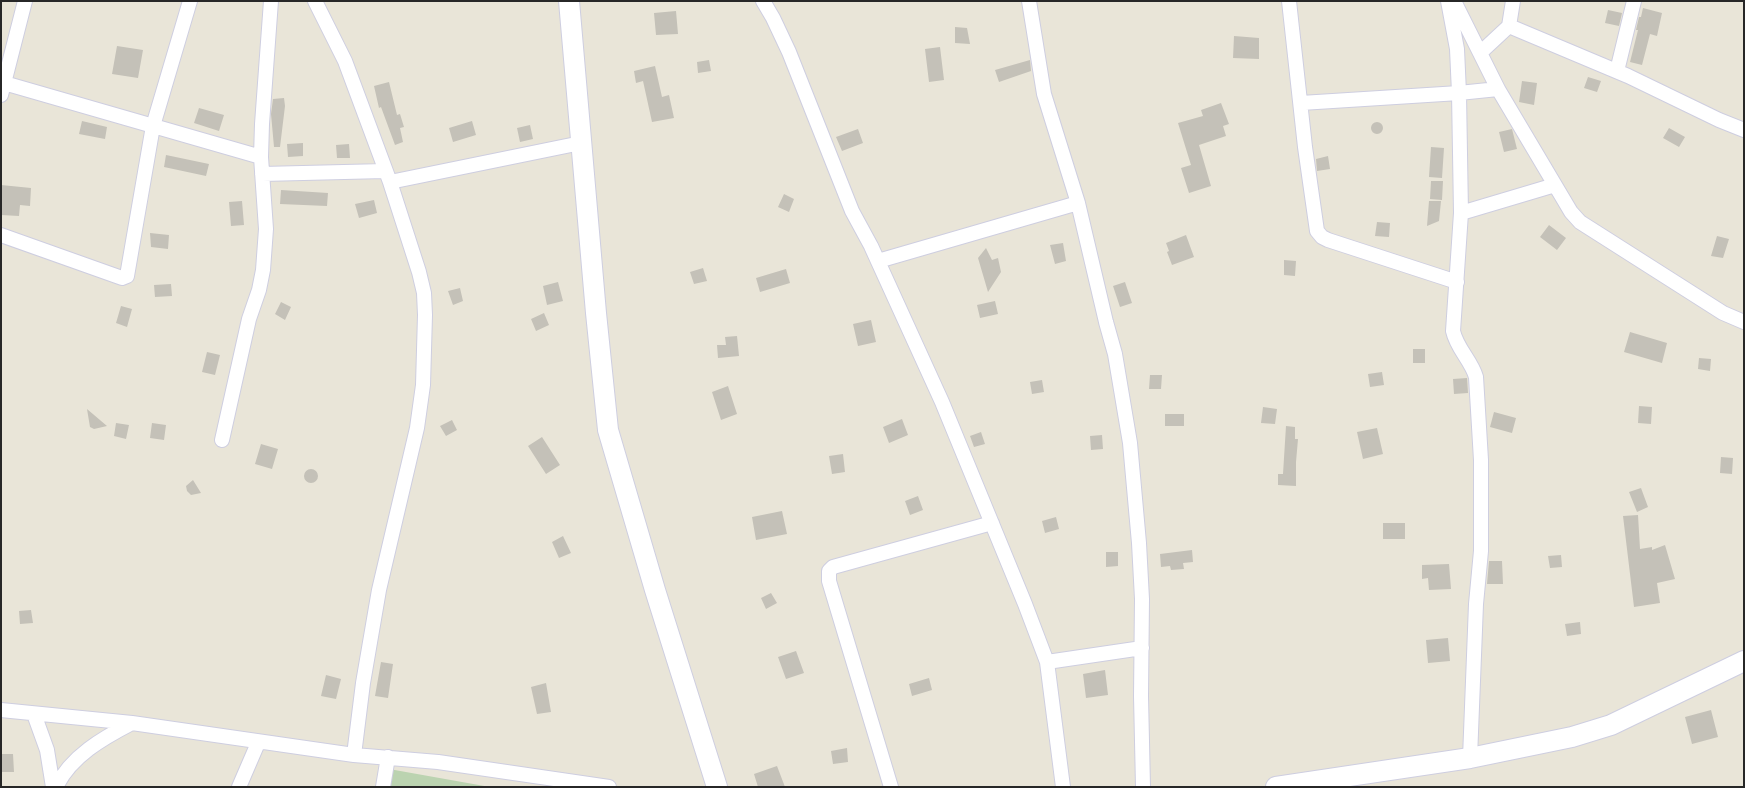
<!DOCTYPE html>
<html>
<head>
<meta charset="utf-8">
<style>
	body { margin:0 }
	#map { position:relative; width:1745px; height:788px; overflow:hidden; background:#e9e5d8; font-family:"PT Sans Narrow",sans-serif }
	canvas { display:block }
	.frame { position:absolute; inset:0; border:2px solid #272727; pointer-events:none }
</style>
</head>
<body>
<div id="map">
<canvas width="1745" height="788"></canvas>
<div class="frame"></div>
</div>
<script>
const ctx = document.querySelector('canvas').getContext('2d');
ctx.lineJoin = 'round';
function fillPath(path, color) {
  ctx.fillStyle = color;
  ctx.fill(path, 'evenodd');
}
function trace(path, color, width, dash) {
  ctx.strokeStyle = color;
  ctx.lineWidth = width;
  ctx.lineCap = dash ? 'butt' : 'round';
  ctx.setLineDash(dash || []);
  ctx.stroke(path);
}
fillPath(new Path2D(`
	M389,769L490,787H386Z`), '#bbd3b0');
fillPath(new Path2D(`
	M1643,8L1662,13L1657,36L1650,34L1642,65L1630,62L1638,30H1636L1639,17H1641Z
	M1608,10L1622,13L1619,26L1605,23Z
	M676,11L678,34L656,35L654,13Z
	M955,27L967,28L970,44L955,43Z
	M1234,36L1259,38V59L1233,58Z
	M117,46L143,50L138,78L112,74Z
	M940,47L944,80L929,82L925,49Z
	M709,60L711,71L698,73L697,62Z
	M1030,60L1031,71L999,82L995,70Z
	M655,66L662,97L669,95L674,118L652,122L643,81L636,83L634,71Z
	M1588,77L1601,81L1597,92L1584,88Z
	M1522,81L1537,83L1534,105L1519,102Z
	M389,82L397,115L400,114L404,127L400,128L403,142L395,145L381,107L379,108L374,86Z
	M284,98L285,106L280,147H274L271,114L273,99Z
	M1221,103L1229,124L1223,126L1226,136L1199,145L1211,186L1189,193L1181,168L1191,165L1178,123L1203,116L1201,110Z
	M199,108L224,115L219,131L194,123Z
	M82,121L107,127L105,139L79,134Z
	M472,121L476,135L453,142L449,128Z
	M1371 128a6 6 0 1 1 12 0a6 6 0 1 1-12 0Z
	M530,125L533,139L520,142L517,128Z
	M1669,128L1685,137L1679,147L1663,138Z
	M858,129L863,143L842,151L836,137Z
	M1512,129L1517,149L1504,152L1499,132Z
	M303,143V156L288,157L287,144Z
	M349,144L350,158H337L336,145Z
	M1431,147L1444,148L1442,178L1429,177Z
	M166,155L209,164L206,176L164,167Z
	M1328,156L1330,169L1317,171L1316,159Z
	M1431,181H1443L1442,200L1430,199Z
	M1,185L31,188L30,206L20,205L19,216L1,215Z
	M281,190L328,193L327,206L280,204Z
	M784,194L794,199L789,212L778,207Z
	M374,200L377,213L359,218L355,204Z
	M242,201L244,225L231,226L229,202Z
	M1429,201H1441L1439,221L1427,226Z
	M1377,222L1390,223L1389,237L1375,236Z
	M1549,225L1566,238L1557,250L1540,237Z
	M150,233L169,235L168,249L151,247Z
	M1186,235L1194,257L1172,265L1167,252L1169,251L1166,243Z
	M1717,236L1729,239L1723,258L1711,256Z
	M1063,243L1066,261L1055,264L1050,245Z
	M986,248L992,260L998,258L1001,272L988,292L978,258Z
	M1284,260L1296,261L1295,276L1284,275Z
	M703,268L707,281L694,284L690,272Z
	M786,269L790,283L760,292L756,278Z
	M558,282L563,301L547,305L543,286Z
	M1125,282L1132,303L1120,307L1113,286Z
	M171,284L172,296L155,297L154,285Z
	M460,288L463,301L453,305L448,291Z
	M995,301L998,314L980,318L977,305Z
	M281,302L291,307L285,320L275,314Z
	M121,306L132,309L127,327L116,323Z
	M544,313L549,325L536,331L531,319Z
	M871,320L876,342L858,346L853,324Z
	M1630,332L1667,343L1662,363L1624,352Z
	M737,336L739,356L718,358L717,345H726L725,337Z
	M1413,349H1425V363H1413Z
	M207,352L220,355L215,375L202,372Z
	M1699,358L1711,359L1710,371L1698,369Z
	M1382,372L1384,385L1370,387L1368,374Z
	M1150,375H1162L1161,389H1149Z
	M1467,378L1468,393L1454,394L1453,379Z
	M1042,380L1044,392L1032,394L1030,382Z
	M728,386L737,414L721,420L712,392Z
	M1639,406L1652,407L1651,424L1638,423Z
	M1263,407L1277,409L1275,424L1261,423Z
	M87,409L107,426L94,429L90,427Z
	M1494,412L1516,418L1512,433L1490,427Z
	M1165,414H1184V426H1165Z
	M902,419L908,435L889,443L883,427Z
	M452,420L457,430L446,436L440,426Z
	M116,423L129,425L126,439L114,436Z
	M152,423L166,425L164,440L150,438Z
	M1286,426L1295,427V439H1298L1296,462V486L1278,485V474H1283Z
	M1377,428L1383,454L1363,459L1357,432Z
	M981,432L985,444L974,447L970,436Z
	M1102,435L1103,449L1091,450L1090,436Z
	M542,437L560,465L546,474L528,446Z
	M261,444L278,449L272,469L255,464Z
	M843,454L845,472L832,474L829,456Z
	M1721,457L1733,458L1732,474L1720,473Z
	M304 476a7 7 0 1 1 14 0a7 7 0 1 1-14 0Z
	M193,480L201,493L191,495L187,491L186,486Z
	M1641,488L1648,507L1637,512L1629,492Z
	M918,496L923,510L910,515L905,501Z
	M782,511L787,534L756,540L752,517Z
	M1638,515L1640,549L1652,547V550L1665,545L1675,579L1657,583L1660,603L1634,607L1623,516Z
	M1056,517L1059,529L1045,533L1042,521Z
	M1383,523H1405V539H1383Z
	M563,536L571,553L559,558L552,542Z
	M1192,550L1193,562L1183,563L1184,569L1171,570L1170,566L1161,567L1160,554Z
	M1106,552H1118V566L1106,567Z
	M1561,555L1562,567L1550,568L1548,556Z
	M1489,561H1502L1503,584H1487Z
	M1449,564L1451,589L1429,590L1428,578L1422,579V565Z
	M771,593L777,603L766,609L761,598Z
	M31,610L33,623L20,624L19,611Z
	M1580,622L1581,634L1567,636L1565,624Z
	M1448,638L1450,661L1428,663L1426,640Z
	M796,651L804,673L786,679L778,657Z
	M381,662L393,664L388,698L375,696Z
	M1105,670L1108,695L1086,698L1083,674Z
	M326,675L341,679L336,699L321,696Z
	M929,678L932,690L912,696L909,684Z
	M546,683L551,712L537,714L531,687Z
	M1711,710L1718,737L1692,744L1685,717Z
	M847,748L848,762L833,764L831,751Z
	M1,754H13L14,772H1Z
	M777,766L785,787H758L754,774Z`), '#c4c1b8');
const street = new Path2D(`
	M315,1L345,61L390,182L419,272L424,293L425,315L423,385L417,428L379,590L363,683L354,755
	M763,1L773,18L789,52L852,211L871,246L942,402L1025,604L1047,662L1063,787
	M1029,1L1044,94L1078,203L1106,322L1115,354L1130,443L1139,543L1142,599L1141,696L1143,787
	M1289,1L1305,147L1317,231L1322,237L1328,240L1457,282
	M1448,1L1457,49L1459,93L1461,213L1453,331C1457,349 1471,360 1476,377L1481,460V551L1476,604L1470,758
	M1454,1L1498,89L1571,212L1580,222L1723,313L1744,322
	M1513,1L1509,26L1628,76L1719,120L1744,130
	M1480,53L1509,26
	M1617,71L1634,1
	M4,83L261,157
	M1,95L25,1
	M1301,103L1459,93L1498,89
	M262,174L385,171
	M390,182L581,143
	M1461,213L1555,185
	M1,235L122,278L127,276L153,126L190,1
	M878,261L1078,203
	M222,440L249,319L259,290L263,270L266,229L261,157L262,124L271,1
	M1047,662L1142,648
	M1,710L132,723L354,755L438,762L609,787
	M34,714L47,750L53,787
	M56,787C71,756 103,738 132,723
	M239,787L258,743
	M383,787L388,757
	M891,787L829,581V571L833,567L992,523`);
const secondary = new Path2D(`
	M569,1L596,313L608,430L655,590L717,787
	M1276,787L1470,758L1572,737L1611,725L1744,661`);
trace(street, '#cecee0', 16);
trace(secondary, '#cecee0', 22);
trace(street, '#fff', 14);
trace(secondary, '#fff', 20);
</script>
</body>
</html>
